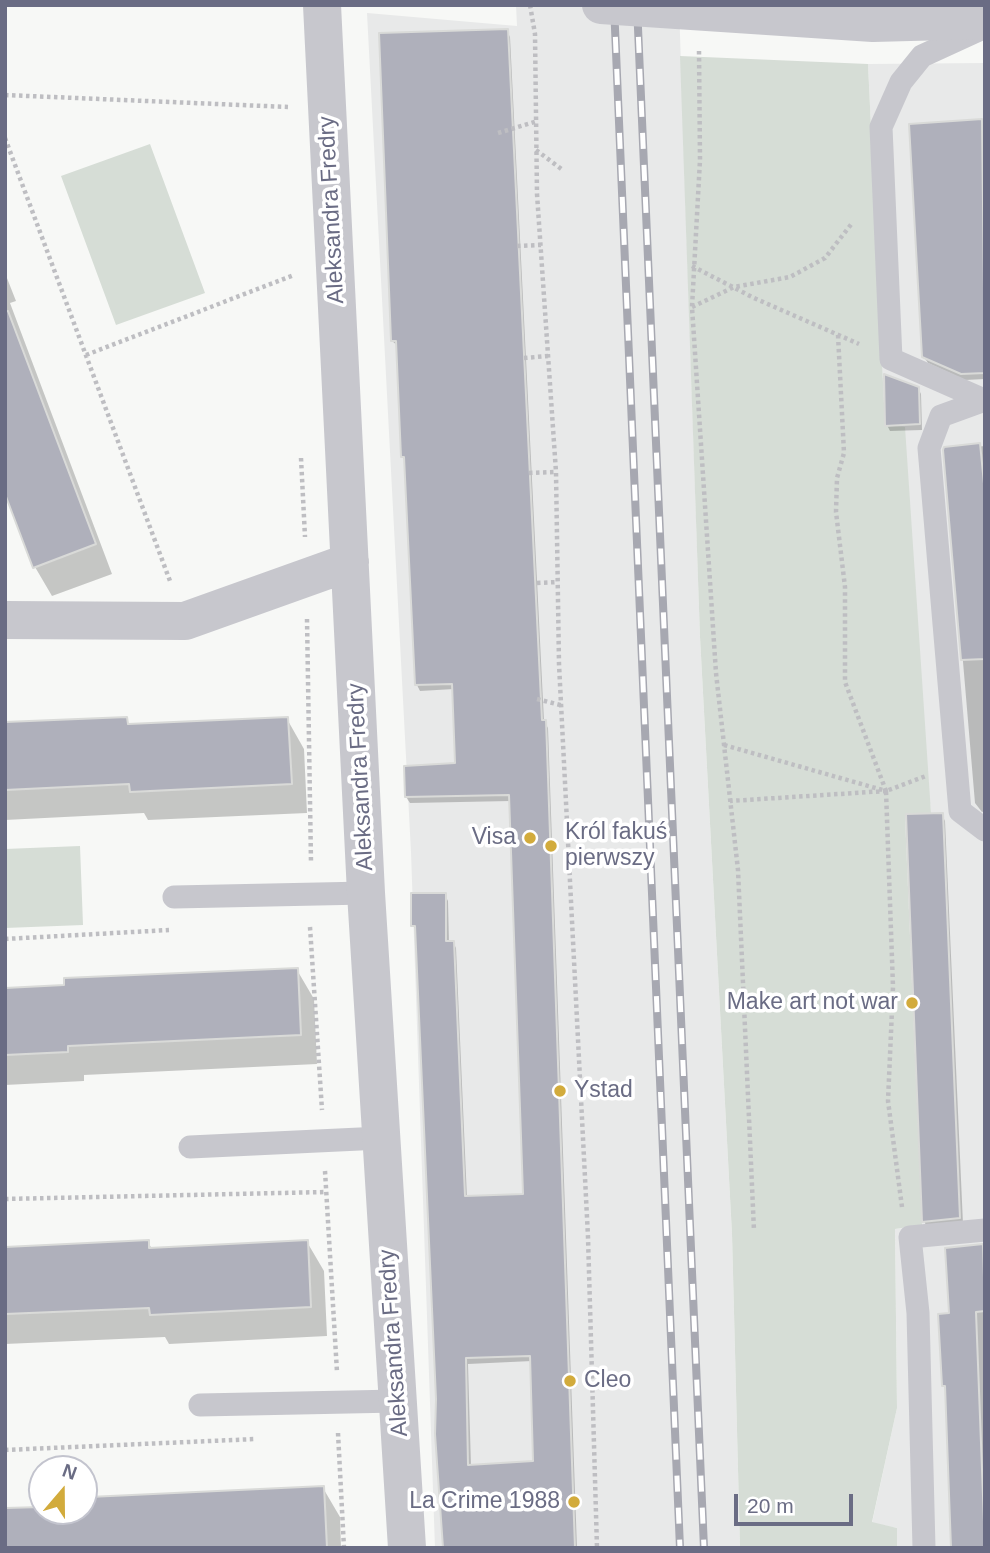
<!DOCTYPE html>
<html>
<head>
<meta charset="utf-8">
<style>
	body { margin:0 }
	#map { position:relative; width:990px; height:1553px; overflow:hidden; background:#f7f8f6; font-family:Helvetica,sans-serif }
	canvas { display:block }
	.frame { position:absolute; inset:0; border:7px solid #6a6c84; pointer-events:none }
	.north { position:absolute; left:28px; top:1455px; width:70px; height:70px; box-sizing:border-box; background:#fff; border:2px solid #c3c4ce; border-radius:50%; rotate:20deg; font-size:19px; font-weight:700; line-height:28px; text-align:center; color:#6a6c84 }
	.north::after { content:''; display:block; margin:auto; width:24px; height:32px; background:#d2ab3c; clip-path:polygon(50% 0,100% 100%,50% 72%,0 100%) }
	.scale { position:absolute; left:734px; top:1494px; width:119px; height:32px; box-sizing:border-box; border:4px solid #6a6c84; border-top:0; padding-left:9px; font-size:21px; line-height:24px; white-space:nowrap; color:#6a6c84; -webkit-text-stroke:5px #fff; paint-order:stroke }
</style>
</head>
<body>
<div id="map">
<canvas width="990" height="1553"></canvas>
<div class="frame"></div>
<div class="north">N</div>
<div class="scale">20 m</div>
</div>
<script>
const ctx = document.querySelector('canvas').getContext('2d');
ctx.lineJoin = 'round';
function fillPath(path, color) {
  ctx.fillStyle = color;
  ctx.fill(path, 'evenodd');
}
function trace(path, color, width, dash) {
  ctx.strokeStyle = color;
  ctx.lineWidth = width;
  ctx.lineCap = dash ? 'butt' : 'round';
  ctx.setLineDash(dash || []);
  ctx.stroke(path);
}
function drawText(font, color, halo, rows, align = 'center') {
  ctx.font = font + ' Helvetica,sans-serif';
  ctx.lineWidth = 7;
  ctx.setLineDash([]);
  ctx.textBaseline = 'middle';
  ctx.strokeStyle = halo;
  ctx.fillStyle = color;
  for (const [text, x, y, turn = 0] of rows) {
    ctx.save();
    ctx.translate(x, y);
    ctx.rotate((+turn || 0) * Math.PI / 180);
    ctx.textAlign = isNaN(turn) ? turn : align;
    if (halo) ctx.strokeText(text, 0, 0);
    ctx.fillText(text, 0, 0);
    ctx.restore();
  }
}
fillPath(new Path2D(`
	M516,5H679L700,637L732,1234L740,1548H435L411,852L367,13L517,26Z
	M985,63V1548H897V1528L872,1523L897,1408L895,1229L922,1225L905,814L931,812L885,428L868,64Z`), '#e8e9e9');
fillPath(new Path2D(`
	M680,56L868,64L885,425L905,427L931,813L905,815L922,1225L895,1229L897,1408L872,1522L897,1528V1548H740L732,1234L700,637Z
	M150,144L205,293L116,325L61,176Z
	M80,846L83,925L5,928V849Z`), '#d6ddd6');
fillPath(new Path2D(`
	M507,31L510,37L544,721L548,728L577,1548H443L417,933L413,925L445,895L448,901L449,943L453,942L456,948L467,1198L525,1195L511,801L410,803L406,797L457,765L454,689L420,691L417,685L406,463L402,456L398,346L392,341ZM532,1361L535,1463L471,1466L468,1364Z
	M985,121V379L965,380L928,363L924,357L911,126Z
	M5,273L16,301L10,303L112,574L52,596L35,567L5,489Z
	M918,388L921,394L922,430L890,431L887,425Z
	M985,446V811L982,812L975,803L945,450Z
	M126,719L130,726L287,719L304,749L307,813L148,820L144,813L5,820V724Z
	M942,815L945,821L963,1224L927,1227L924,1221Z
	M297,970L314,999L317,1064L84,1075V1081L5,1085V990Z
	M148,1242L152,1249L307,1242L324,1271L327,1336L169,1344L165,1337L5,1344V1249Z
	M982,1246L985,1251V1548L944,1385L951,1315Z
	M323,1488L340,1517L341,1548H5L42,1508V1511H84V1506Z`), '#0003');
const building = new Path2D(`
	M508,29L542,720H546L575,1548H443L435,1434L436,1399L415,926H411V893H446V941H454L465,1196L523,1194L509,795L405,797L404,766L455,763L452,684L415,685L404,457H401L396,341H391L379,33ZM530,1356L533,1461L468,1465L466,1358Z
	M982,119L985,373L961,374L922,357L909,124Z
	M5,311H8L96,544L33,568L5,494Z
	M884,374L919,387L920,424L885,426Z
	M980,443L985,494V659L961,660L943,450L944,447Z
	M127,717L128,724L288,717L292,784L130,792L129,784L5,790V722Z
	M943,813L960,1218L922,1222L906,814Z
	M298,968L301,1035L68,1046V1052L5,1055V988L64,985V978Z
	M149,1240V1248L308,1240L311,1307L150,1315L149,1308L5,1314V1247Z
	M983,1244L985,1311L976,1312L985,1548H951L945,1386H942L938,1314L949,1313L945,1248Z
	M324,1486L327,1548H5V1508L42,1507V1511H84V1505H89V1497Z`);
fillPath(building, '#afb0bb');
trace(building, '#d9dad8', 2);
trace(new Path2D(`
	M530,5L535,34L537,194L556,472L559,664L588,1237L597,1548
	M699,51L700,160L692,307L716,673L738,870L754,1231
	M5,95L288,107
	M498,133L538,121
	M5,138L170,581
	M536,150L564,171
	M517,246L541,245
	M692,266L754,298L859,344
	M692,307L734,287L790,277L825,258L853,222
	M838,335L844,453L837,478L836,512L845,587V682L886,791
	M86,355L294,275
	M524,358L548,356
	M301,458L305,537
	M529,473L556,472
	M537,583L558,582
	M307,619L311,862
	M537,699L564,706
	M724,745L886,791L730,801
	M310,927L322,1110
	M5,939L169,930
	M325,1171L337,1372
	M5,1199L326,1192
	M902,1207L888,1101L893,987L886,791L926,776
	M338,1433L344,1548
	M5,1450L256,1439`), '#bebec2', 4.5, [3.5, 3.5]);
trace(new Path2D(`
	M983,28L922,56L901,82L881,127L891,359L984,400
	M985,400L941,416L929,448L960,811L985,830
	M174,897L366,893
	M190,1147L381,1138
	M200,1405L398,1401
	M924,1548L918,1313L910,1237L985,1230`), '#c7c7cd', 23);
trace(new Path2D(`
	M322,5L366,893L407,1548
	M5,620L185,621L350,562`), '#c7c7cd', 38);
const rail = new Path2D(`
	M614,5L680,1548
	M637,5L704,1548`);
trace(rail, '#a7a8b1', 8);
trace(rail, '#fff', 5, [16]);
trace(new Path2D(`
	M601,5L873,23L985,20`), '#c7c7cd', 38);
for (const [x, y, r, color] of [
	[530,838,7,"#d2ab3c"],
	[551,846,7,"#d2ab3c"],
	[912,1003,7,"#d2ab3c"],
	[560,1091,7,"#d2ab3c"],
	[570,1381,7,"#d2ab3c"],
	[574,1502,7,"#d2ab3c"]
]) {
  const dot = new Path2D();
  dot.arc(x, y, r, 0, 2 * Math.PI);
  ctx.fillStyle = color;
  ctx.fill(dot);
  trace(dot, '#fff', 2.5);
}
drawText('23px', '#6a6c84', '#fff', [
	["Aleksandra Fredry",332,210,-93],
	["Aleksandra Fredry",361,777,-93],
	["Aleksandra Fredry",394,1343,-94]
]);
drawText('23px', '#6a6c84', '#fff', [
	["Król fakuś",565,833],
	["pierwszy",565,859],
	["Visa",516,838,"right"],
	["Make art not war",898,1003,"right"],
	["Ystad",574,1091],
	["Cleo",584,1381],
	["La Crime 1988",560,1502,"right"]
], 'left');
</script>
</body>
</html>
